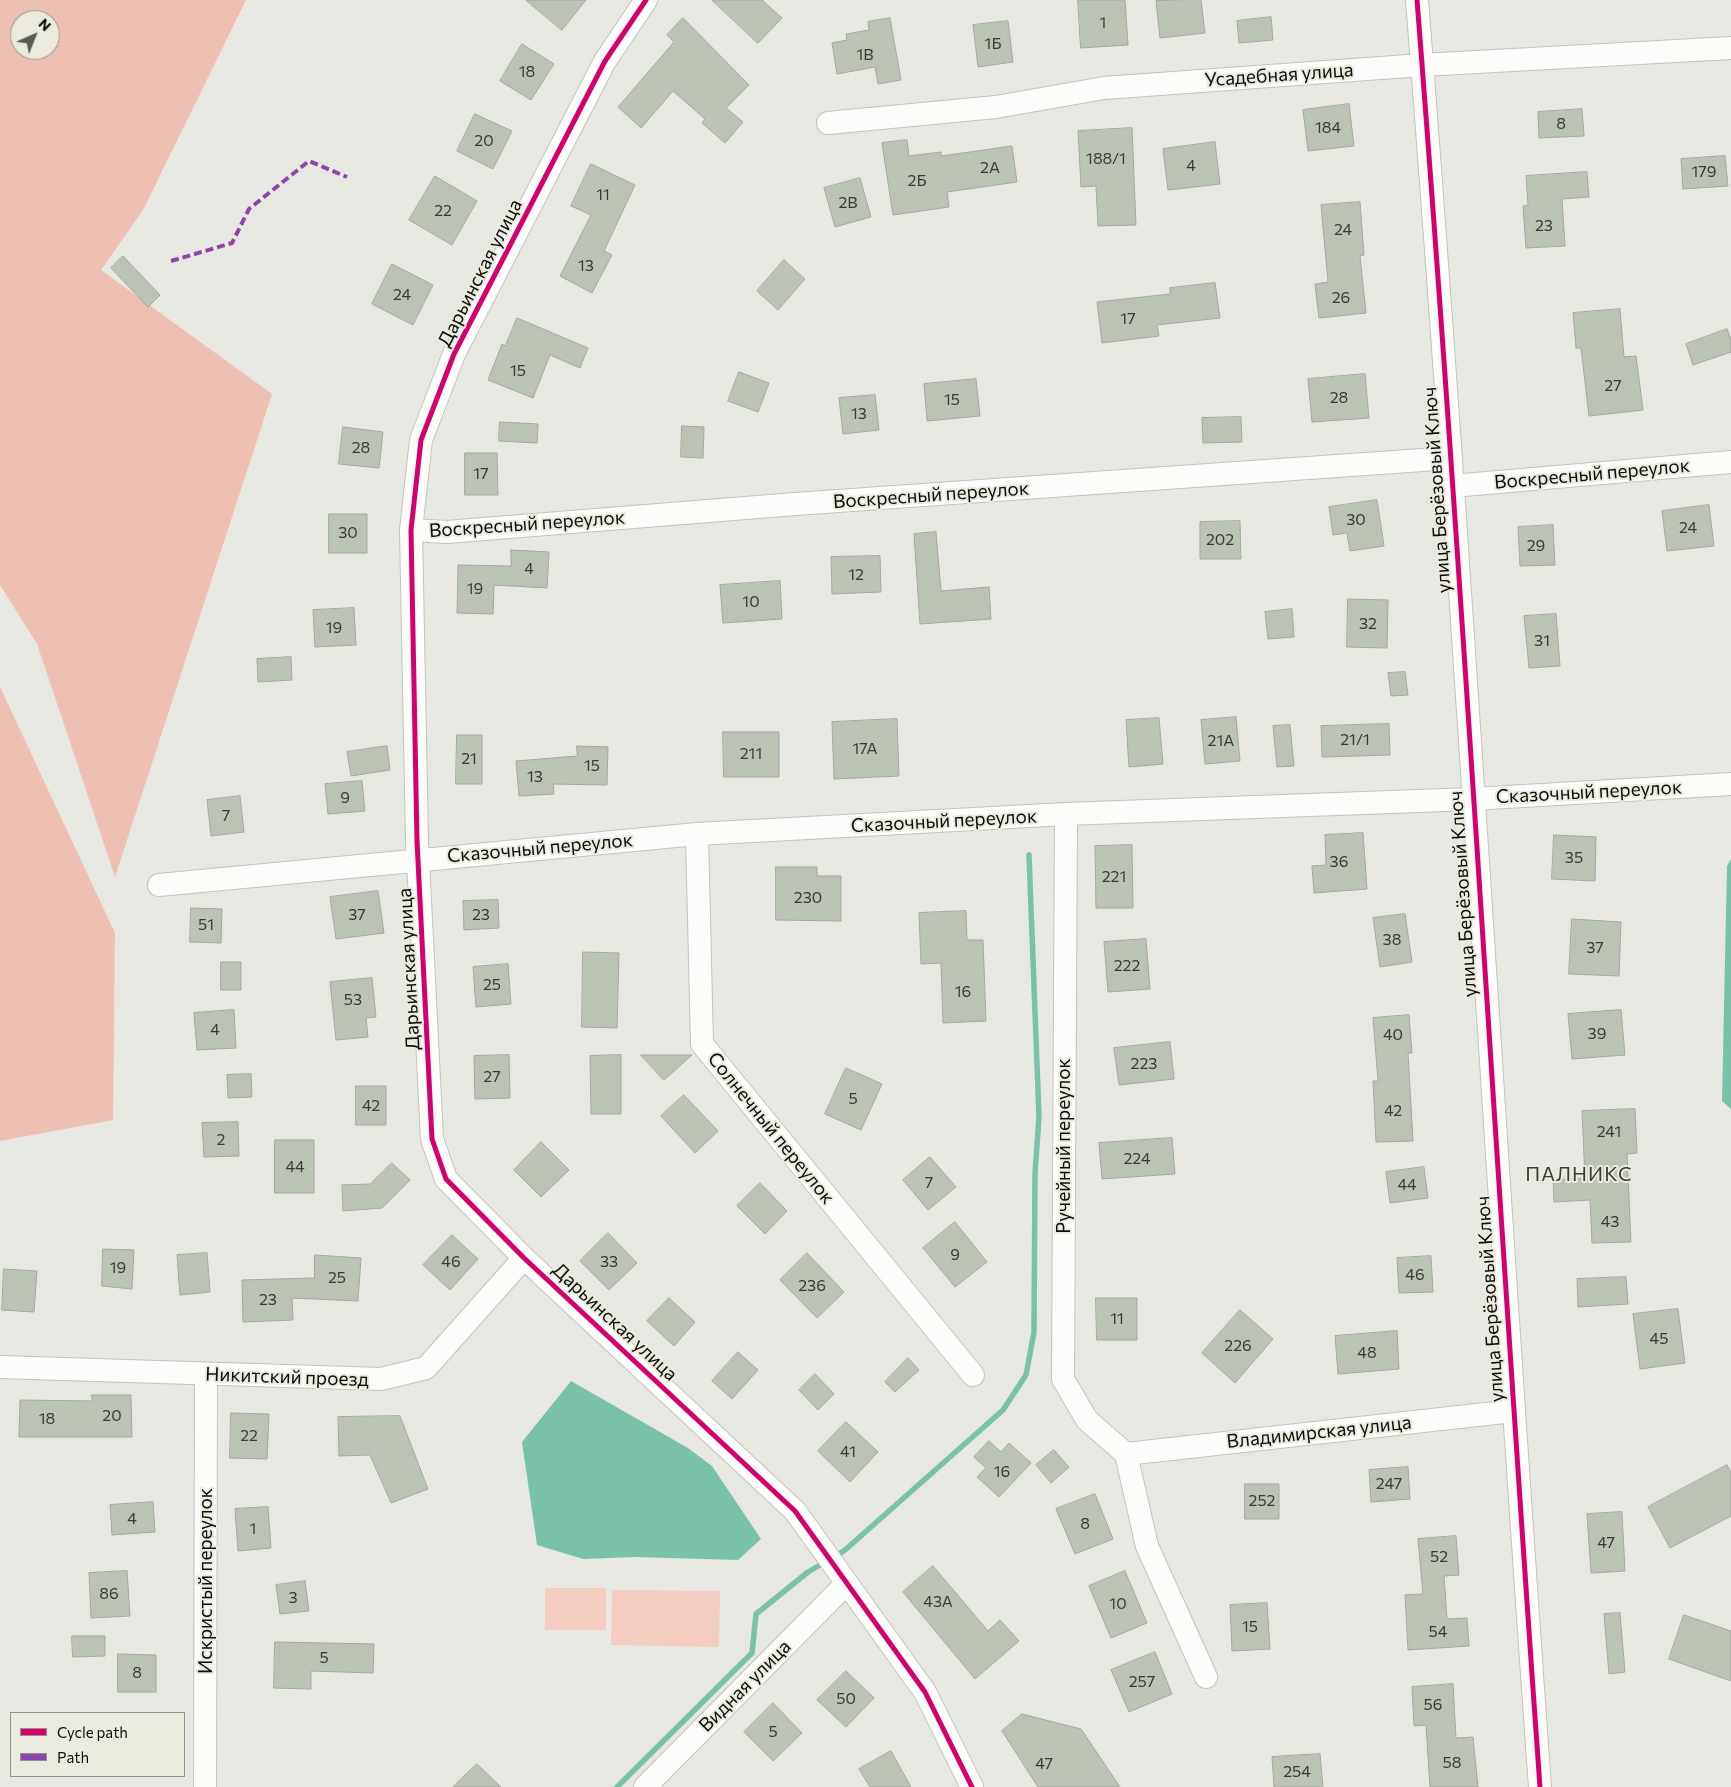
<!DOCTYPE html>
<html>
<head>
<meta charset="utf-8">
<style>
	body { margin:0 }
	#map { position:relative; width:1731px; height:1787px; overflow:hidden; background:#e8e8e2; font-family:Commissioner,sans-serif }
	canvas { display:block }
	.legend { position:absolute; left:10px; top:1712px; width:175px; height:65px; box-sizing:border-box; background:#ebeadf; border:1px solid #93928a; margin:0; padding:6px 9px; list-style:none; font-size:15px; color:#0e0d0a }
	.legend li { display:flex; align-items:center; gap:10px; height:25px }
	.legend b { width:25px; border:1px solid #93928a }
	.north { position:absolute; left:10px; top:10px; width:50px; height:50px; box-sizing:border-box; background:#ebeadf; border:1px solid #93928a; border-radius:50%; rotate:44deg; font-size:14px; font-weight:700; line-height:20px; text-align:center; color:#0e0d0a }
	.north::after { content:''; display:block; margin:auto; width:18px; height:22px; background:#5a5a56; clip-path:polygon(50% 0,100% 100%,50% 72%,0 100%) }
</style>
</head>
<body>
<div id="map">
<canvas width="1731" height="1787"></canvas>
<ul class="legend">
<li><b style="height:6px;background:#d6006c"></b>Cycle path</li>
<li><b style="height:6px;background:#8e44ad"></b>Path</li>
</ul>
<div class="north">N</div>
</div>
<script>
const ctx = document.querySelector('canvas').getContext('2d');
ctx.lineJoin = 'round';
function fillPath(path, color) {
  ctx.fillStyle = color;
  ctx.fill(path, 'evenodd');
}
function trace(path, color, width, dash) {
  ctx.strokeStyle = color;
  ctx.lineWidth = width;
  ctx.lineCap = dash ? 'butt' : 'round';
  ctx.setLineDash(dash || []);
  ctx.stroke(path);
}
function drawText(font, color, halo, rows, align = 'center') {
  ctx.font = font + ' Commissioner,sans-serif';
  ctx.lineWidth = 4;
  ctx.setLineDash([]);
  ctx.textBaseline = 'middle';
  ctx.strokeStyle = halo;
  ctx.fillStyle = color;
  for (const [text, x, y, turn = 0] of rows) {
    ctx.save();
    ctx.translate(x, y);
    ctx.rotate((+turn || 0) * Math.PI / 180);
    ctx.textAlign = isNaN(turn) ? turn : align;
    if (halo) ctx.strokeText(text, 0, 0);
    ctx.fillText(text, 0, 0);
    ctx.restore();
  }
}
fillPath(new Path2D(`
	M545,1588H606V1630H545Z
	M612,1590L720,1591L719,1647L611,1645Z`), '#f3ccc2');
fillPath(new Path2D(`
	M0,0H246L143,210L101,270L272,394L115,877L37,644L0,585ZM20,20H50V50H20Z
	M0,687L115,933L113,1120L0,1141Z`), '#eebfb3');
fillPath(new Path2D(`
	M1731,859V1109L1722,1101L1727,866Z
	M571,1381L688,1448L712,1466L761,1539L738,1560L635,1557L583,1559L537,1545L522,1442Z`), '#79c1a9');
trace(new Path2D(`
	M833,1558L845,1550L1003,1410L1026,1375L1034,1332L1035,1173L1039,1117L1029,855
	M617,1787L752,1653L756,1614L808,1572L825,1562`), '#79c1a9', 5.5);
const building = new Path2D(`
	M526,0H586L562,30Z
	M712,0H762L782,18L758,43Z
	M1078,0H1125L1128,45L1081,48Z
	M1201,0L1205,33L1160,38L1156,1Z
	M1271,17L1273,40L1239,43L1237,21Z
	M683,18L749,85L726,108L743,122L725,143L702,123L705,119L673,91L641,128L618,107L674,42L667,35Z
	M890,18L901,80L878,84L875,67L837,74L832,43L847,40L846,34L869,30L868,22Z
	M1008,21L1013,62L978,67L973,25Z
	M522,44L554,64L531,100L500,81Z
	M1349,104L1354,146L1308,151L1303,110Z
	M1582,109L1584,136L1539,138L1538,112Z
	M475,114L512,131L493,169L457,151Z
	M1132,128L1136,225L1098,226L1096,186L1081,187L1078,131Z
	M907,140L909,156L941,152V156L1012,146L1017,182L947,192L949,207L893,215L882,143Z
	M1215,142L1220,184L1168,190L1163,149Z
	M1725,156L1728,186L1683,189L1681,159Z
	M591,164L635,185L604,251L612,255L592,293L560,276L591,215L571,206Z
	M1587,172L1589,197L1562,199L1565,246L1526,248L1523,206L1528,205L1526,176Z
	M435,176L477,201L452,245L409,220Z
	M860,178L871,217L835,227L824,188Z
	M1360,202L1364,255L1360,256L1366,313L1319,318L1315,284L1328,282L1321,205Z
	M123,256L160,295L148,307L111,268Z
	M784,260L805,279L778,310L757,291Z
	M392,264L433,285L413,325L372,304Z
	M1215,283L1220,318L1157,325L1159,336L1102,343L1097,302L1170,294V288Z
	M1620,309L1624,357L1636,356L1643,410L1589,416L1581,348H1576L1573,313Z
	M517,318L588,348L580,368L550,355L533,398L488,380L502,344L505,346Z
	M1727,329L1731,340V352L1693,365L1686,344Z
	M739,372L769,383L758,412L728,401Z
	M1365,374L1369,418L1312,422L1308,379Z
	M976,379L980,416L927,421L924,384Z
	M875,395L879,430L843,434L839,398Z
	M1241,417L1242,442L1203,443L1202,418Z
	M500,422L538,424L537,443L499,441Z
	M682,426L704,427L703,458L681,457Z
	M343,427L383,432L379,468L339,464Z
	M465,453H497L498,495H465Z
	M1377,500L1384,546L1350,551L1347,533L1333,535L1329,507Z
	M1709,505L1714,546L1667,551L1662,511Z
	M329,514H367V553H329Z
	M1240,521L1241,559H1200V522Z
	M1553,525L1555,565L1520,566L1518,527Z
	M936,532L941,591L989,587L991,619L920,624L914,534Z
	M511,550L549,552L547,588L494,585L493,614L457,613L458,565L511,566Z
	M880,556L881,592L832,594L831,557Z
	M780,581L782,619L723,623L720,585Z
	M1348,599L1388,600L1387,648L1347,647Z
	M354,608L356,645L315,647L313,610Z
	M1292,609L1294,637L1268,639L1265,612Z
	M1556,614L1560,666L1529,668L1524,616Z
	M291,657L292,680L258,682L257,659Z
	M1405,672L1408,695L1391,696L1388,673Z
	M1236,717L1240,761L1205,764L1201,720Z
	M1159,718L1163,764L1129,767L1126,720Z
	M897,719L899,776L834,779L832,722Z
	M1389,724L1390,755L1322,757L1321,726Z
	M1290,725L1294,766L1277,767L1273,726Z
	M723,732H779V777H724Z
	M457,735H482V784H456Z
	M387,746L390,770L351,776L347,752Z
	M577,746L608,747L607,785L553,784L554,794L519,796L516,761L577,756Z
	M362,781L365,811L328,814L325,784Z
	M240,796L244,832L211,836L207,800Z
	M1363,833L1367,889L1314,893L1312,866L1326,865L1325,835Z
	M1554,835L1596,837L1595,881L1552,879Z
	M1132,845L1133,908H1096L1095,846Z
	M776,867H817V876H841V921L776,920Z
	M378,891L384,933L336,939L330,897Z
	M498,900L499,928L464,930L463,901Z
	M191,908L222,909L221,943L190,942Z
	M966,911L967,940H983L986,1021L943,1023L941,963L921,964L919,913Z
	M1405,914L1412,962L1380,967L1373,918Z
	M1572,919L1621,922L1619,976L1569,974Z
	M1146,939L1150,989L1108,992L1104,942Z
	M583,952L619,953L617,1028L582,1027Z
	M221,962H241V990H221Z
	M508,964L511,1004L476,1007L473,967Z
	M372,978L376,1017L366,1018L368,1037L336,1040L330,982Z
	M234,1010L236,1048L197,1050L194,1013Z
	M1621,1010L1625,1055L1572,1059L1568,1014Z
	M1409,1015L1412,1053H1408L1413,1141L1376,1142L1373,1081H1378L1373,1018Z
	M1170,1042L1174,1079L1119,1085L1114,1048Z
	M509,1055L510,1098L475,1099L474,1056Z
	M621,1055V1114H591L590,1056Z
	M641,1055H692L664,1080Z
	M846,1068L882,1084L861,1130L825,1114Z
	M251,1074L252,1097L228,1098L227,1075Z
	M356,1086H386V1125H356Z
	M684,1095L718,1131L695,1153L661,1116Z
	M1635,1109L1637,1153L1627,1154L1631,1242L1592,1243L1590,1200L1554,1202L1553,1180L1585,1178L1582,1111Z
	M238,1122L239,1156L204,1157L202,1123Z
	M1172,1138L1175,1174L1102,1179L1099,1143Z
	M275,1140H314V1193H275Z
	M541,1142L569,1170L541,1197L514,1170Z
	M930,1157L956,1187L928,1210L903,1180Z
	M392,1163L410,1180L382,1208L343,1211L342,1185L370,1184Z
	M1424,1167L1428,1198L1390,1203L1386,1172Z
	M760,1183L787,1211L765,1234L737,1206Z
	M955,1222L987,1262L955,1287L923,1248Z
	M608,1233L637,1263L609,1290L580,1261Z
	M452,1235L478,1259L450,1290L423,1265Z
	M103,1249L134,1250L132,1289L102,1286Z
	M207,1253L210,1292L180,1295L177,1255Z
	M807,1253L844,1292L817,1318L780,1280Z
	M315,1255L361,1258L358,1301L292,1298L293,1320L243,1322L242,1280L314,1278Z
	M1431,1256L1433,1292L1399,1293L1397,1258Z
	M4,1269L37,1271L34,1312L2,1310Z
	M1626,1277L1628,1304L1578,1307L1577,1279Z
	M669,1298L695,1322L674,1346L647,1321Z
	M1096,1298H1137V1340H1097Z
	M1678,1309L1685,1363L1640,1369L1633,1314Z
	M1240,1310L1273,1339L1235,1383L1202,1353Z
	M1397,1331L1399,1369L1338,1374L1335,1336Z
	M738,1352L758,1370L732,1399L712,1381Z
	M908,1358L919,1370L895,1392L885,1382Z
	M815,1374L834,1394L818,1410L799,1390Z
	M92,1395H131L132,1437H19L20,1400L92,1401Z
	M231,1413L269,1414L267,1459L230,1458Z
	M400,1416L428,1489L391,1503L370,1455L339,1456L338,1417Z
	M846,1422L878,1452L850,1482L818,1451Z
	M989,1441L1001,1452L1009,1443L1031,1463L999,1497L977,1477L986,1468L974,1457Z
	M1054,1450L1069,1467L1051,1483L1036,1465Z
	M1727,1465L1731,1473V1516L1670,1548L1648,1507Z
	M1408,1467L1410,1499L1371,1502L1369,1470Z
	M1245,1484H1279V1519H1245Z
	M1095,1494L1113,1539L1075,1554L1056,1509Z
	M153,1502L155,1532L112,1535L110,1505Z
	M268,1507L271,1548L238,1551L235,1509Z
	M1622,1512L1625,1571L1591,1573L1587,1514Z
	M1456,1536L1459,1575L1444,1576L1447,1619L1467,1618L1469,1646L1408,1650L1405,1595L1423,1594L1418,1539Z
	M933,1566L988,1631L1000,1620L1019,1641L975,1679L903,1592Z
	M127,1571L130,1616L91,1618L89,1573Z
	M1125,1571L1147,1623L1111,1638L1089,1586Z
	M305,1581L309,1611L280,1614L276,1585Z
	M1267,1603L1270,1649L1232,1651L1230,1605Z
	M1620,1613L1625,1672L1609,1674L1604,1614Z
	M1684,1615L1731,1631V1681L1669,1659Z
	M72,1636H105V1656L73,1657Z
	M275,1642L374,1644L373,1673L311,1671V1689L274,1688Z
	M1155,1652L1172,1694L1129,1712L1111,1670Z
	M118,1654L156,1655V1692H118Z
	M846,1671L874,1698L846,1727L817,1700Z
	M1453,1684L1456,1738L1473,1737L1478,1787H1430L1426,1725L1414,1726L1412,1687Z
	M773,1703L802,1733L773,1761L744,1732Z
	M1022,1714L1081,1729L1120,1787H1038L1002,1731Z
	M891,1751L911,1787H870L859,1769Z
	M1320,1754L1323,1787H1274L1272,1757Z
	M477,1764L501,1787H453Z`);
fillPath(building, '#bbc4b4');
trace(building, '#a5a6a2', 1);
const minor = new Path2D(`
	M646,0L605,61L454,354L421,440L411,530L417,841L432,1139L446,1179L524,1258L795,1511L925,1692L972,1787
	M1417,0C1464,595 1497,1191 1540,1787
	M828,123L996,107L1104,88L1422,65L1731,48
	M1452,486L1731,462
	M411,530L447,532L795,504L1451,458
	M1066,814L1063,1379L1087,1420L1126,1454
	M697,834L702,1044L973,1375
	M159,885L697,834L1066,814L1472,799L1731,784
	M0,1367L381,1379L426,1368L524,1258
	M1126,1454L1513,1411
	M1126,1454L1147,1546L1206,1677
	M205,1787L206,1375
	M645,1787L846,1584`);
trace(minor, '#c3c3be', 24);
trace(minor, '#fcfcfb', 22);
trace(new Path2D(`
	M171,261L232,243L249,209L309,161L347,177`), '#8e44ad', 4, [8, 4]);
trace(new Path2D(`
	M646,0L605,61L454,354L421,440L411,530L417,841L432,1139L446,1179L524,1258L795,1511L925,1692L972,1787
	M1417,0C1464,595 1497,1191 1540,1787`), '#d6006c', 5);
drawText('16px', '#393b34', null, [
	["1",1103,23],
	["1Б",993,44],
	["1В",865,55],
	["18",527,72],
	["8",1561,124],
	["184",1328,128],
	["20",484,141],
	["188/1",1106,159],
	["4",1191,166],
	["2А",990,168],
	["179",1704,172],
	["2Б",917,181],
	["11",603,195],
	["2В",848,203],
	["22",443,211],
	["23",1544,226],
	["24",1343,230],
	["13",586,266],
	["24",402,295],
	["26",1341,298],
	["17",1128,319],
	["15",518,371],
	["27",1613,386],
	["28",1339,398],
	["15",952,400],
	["13",859,414],
	["28",361,448],
	["17",481,474],
	["30",1356,520],
	["24",1688,528],
	["30",348,533],
	["202",1220,540],
	["29",1536,546],
	["4",529,569],
	["12",856,575],
	["19",475,589],
	["10",751,602],
	["32",1368,624],
	["19",334,628],
	["31",1542,641],
	["21/1",1355,740],
	["21А",1221,741],
	["17А",865,749],
	["211",751,754],
	["21",469,759],
	["15",592,766],
	["13",535,777],
	["9",345,798],
	["7",226,816],
	["35",1574,858],
	["36",1339,862],
	["221",1114,877],
	["230",808,898],
	["37",357,915],
	["23",481,915],
	["51",206,925],
	["38",1392,940],
	["37",1595,948],
	["222",1127,966],
	["25",492,985],
	["16",963,992],
	["53",353,1000],
	["4",215,1030],
	["39",1597,1034],
	["40",1393,1035],
	["223",1144,1064],
	["27",492,1077],
	["5",853,1099],
	["42",371,1106],
	["42",1393,1111],
	["241",1609,1132],
	["2",221,1140],
	["224",1137,1159],
	["44",295,1167],
	["7",929,1183],
	["44",1407,1185],
	["43",1610,1222],
	["9",955,1255],
	["46",451,1262],
	["33",609,1262],
	["19",118,1268],
	["46",1415,1275],
	["25",337,1278],
	["236",812,1286],
	["23",268,1300],
	["11",1117,1319],
	["45",1659,1339],
	["226",1238,1346],
	["48",1367,1353],
	["20",112,1416],
	["18",47,1419],
	["22",249,1436],
	["41",848,1452],
	["16",1002,1472],
	["247",1389,1484],
	["252",1262,1501],
	["4",132,1519],
	["8",1085,1524],
	["1",253,1529],
	["47",1606,1543],
	["52",1439,1557],
	["86",109,1594],
	["3",293,1598],
	["43А",938,1602],
	["10",1118,1604],
	["15",1250,1627],
	["54",1438,1632],
	["5",324,1658],
	["8",137,1673],
	["257",1142,1682],
	["50",846,1699],
	["56",1433,1705],
	["5",773,1732],
	["58",1452,1763],
	["47",1044,1764],
	["254",1297,1772]
]);
drawText('19px', '#0e0d0a', '#ebeadf', [
	["Усадебная улица",1279,75,-4],
	["Дарьинская улица",480,273,-63],
	["Воскресный переулок",1592,474,-5],
	["улица Берёзовый Ключ",1437,490,-94],
	["Воскресный переулок",931,495,-4],
	["Воскресный переулок",527,524,-4],
	["Сказочный переулок",1589,792,-3],
	["Сказочный переулок",944,821,-3],
	["Сказочный переулок",540,848,-5],
	["улица Берёзовый Ключ",1463,894,-94],
	["Дарьинская улица",409,969,-93],
	["Солнечный переулок",771,1128,51],
	["Ручейный переулок",1064,1146,-90],
	["улица Берёзовый Ключ",1490,1299,-94],
	["Дарьинская улица",615,1322,43],
	["Никитский проезд",287,1377,2],
	["Владимирская улица",1319,1432,-6],
	["Искристый переулок",206,1581,-90],
	["Видная улица",745,1686,-45]
]);
ctx.letterSpacing = '1px';
drawText('20px', '#3d3c33', '#ebeadf', [
	["ПАЛНИКС",1579,1174]
]);
ctx.letterSpacing = '0px';
</script>
</body>
</html>
